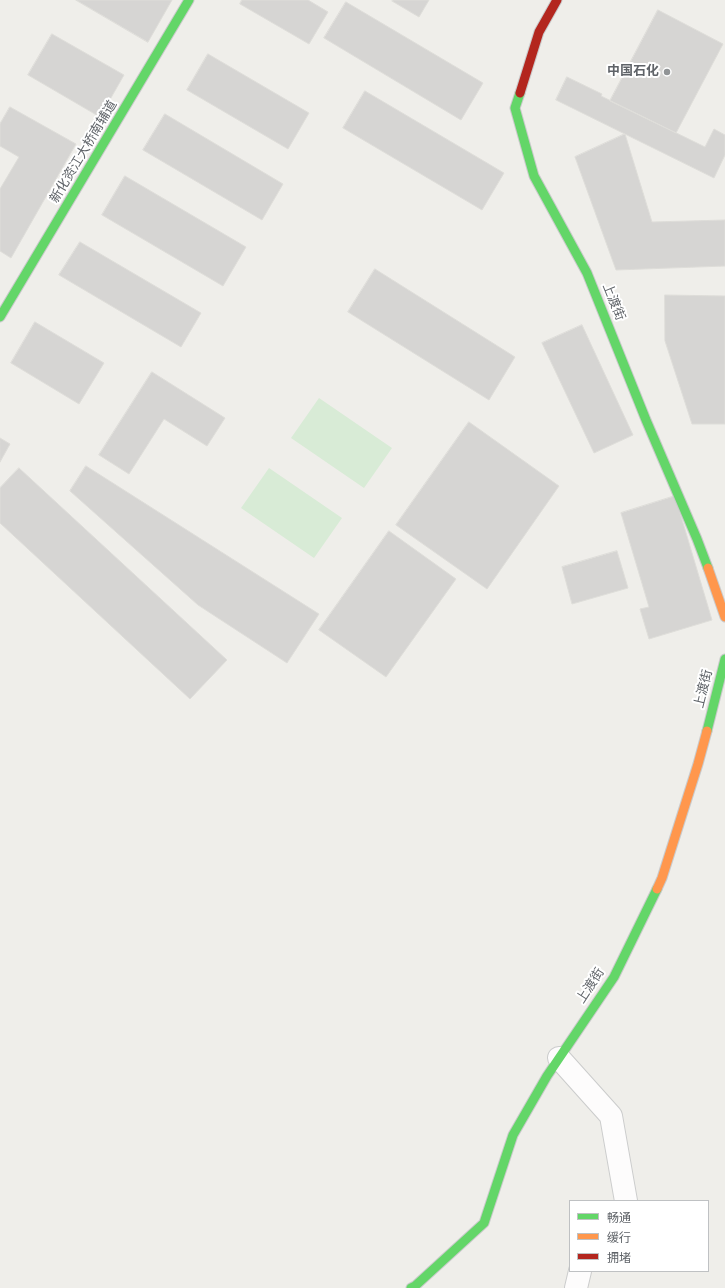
<!DOCTYPE html>
<html>
<head>
<meta charset="utf-8">
<style>
	body { margin:0 }
	#map { position:relative; width:725px; height:1288px; overflow:hidden; background:#efeeea; font-family:Roboto,"Noto Sans SC",sans-serif }
	canvas { display:block }
	.legend { position:absolute; left:569px; top:1200px; width:140px; height:72px; box-sizing:border-box; background:#fff; border:1px solid #bfc1c3; margin:0; padding:5px 7px; list-style:none; font-size:12px; color:#5f6368 }
	.legend li { display:flex; align-items:center; gap:8px; height:20px }
	.legend b { width:20px; border:1px solid #bfc1c3 }
</style>
</head>
<body>
<div id="map">
<canvas width="725" height="1288"></canvas>
<ul class="legend">
<li><b style="height:5px;background:#63d668"></b>畅通</li>
<li><b style="height:5px;background:#ff974d"></b>缓行</li>
<li><b style="height:5px;background:#b3261e"></b>拥堵</li>
</ul>
</div>
<script>
const ctx = document.querySelector('canvas').getContext('2d');
ctx.lineJoin = 'round';
function fillPath(path, color) {
  ctx.fillStyle = color;
  ctx.fill(path, 'evenodd');
}
function trace(path, color, width, dash) {
  ctx.strokeStyle = color;
  ctx.lineWidth = width;
  ctx.lineCap = dash ? 'butt' : 'round';
  ctx.setLineDash(dash || []);
  ctx.stroke(path);
}
function drawText(font, color, halo, rows, align = 'center') {
  ctx.font = font + ' Roboto,"Noto Sans SC",sans-serif';
  ctx.lineWidth = 4;
  ctx.setLineDash([]);
  ctx.textBaseline = 'middle';
  ctx.strokeStyle = halo;
  ctx.fillStyle = color;
  for (const [text, x, y, turn = 0] of rows) {
    ctx.save();
    ctx.translate(x, y);
    ctx.rotate((+turn || 0) * Math.PI / 180);
    ctx.textAlign = isNaN(turn) ? turn : align;
    if (halo) ctx.strokeText(text, 0, 0);
    ctx.fillText(text, 0, 0);
    ctx.restore();
  }
}
fillPath(new Path2D(`
	M319,398L392,448L364,488L291,438Z
	M269,468L342,518L314,558L241,508Z`), '#d8ebd6');
const building = new Path2D(`
	M76,0H172L148,42Z
	M242,0H308L328,12L309,44L240,4Z
	M393,0H429L419,17L392,1Z
	M346,2L483,83L461,120L324,38Z
	M658,10L723,44L676,133L610,101Z
	M52,34L124,75L100,117L28,75Z
	M208,54L309,113L288,149L187,90Z
	M567,77L602,94L601,96L705,147L714,129L725,135V155L714,178L556,100Z
	M365,91L504,173L482,210L343,128Z
	M10,107L76,144L11,258L0,251V189L19,157L0,146V124Z
	M165,114L283,184L262,220L143,150Z
	M625,134L652,222L725,220V266L616,270L575,157Z
	M125,176L246,247L223,286L102,215Z
	M80,242L201,313L181,347L59,275Z
	M375,269L515,357L489,400L348,312Z
	M665,295L725,296V424H692L665,341Z
	M35,322L104,363L79,404L11,363Z
	M582,325L633,435L594,453L542,343Z
	M152,372L225,418L207,446L164,419L129,474L99,455Z
	M469,422L559,486L487,589L396,525Z
	M0,438L10,444L0,462Z
	M86,466L319,614L287,663L198,605L70,491Z
	M19,468L227,660L190,699L0,523V488Z
	M675,496L712,620L649,639L640,609L649,607L621,513Z
	M389,531L456,579L386,677L319,630Z
	M617,551L628,588L572,604L562,567Z`);
fillPath(building, '#d6d5d3');
trace(building, '#deddd9', 1);
const street = new Path2D(`
	M559,1058L611,1116L626,1201
	M576,1288L580,1271`);
const fast = new Path2D(`
	M520,93L515,108L534,176L587,273L646,420L697,539L708,568
	M0,317L189,0
	M707,731L725,659
	M411,1288L415,1286L484,1223L513,1135L547,1076L614,977L657,889`);
const slow = new Path2D(`
	M708,568L725,617
	M657,889L662,878L698,764L707,731`);
const jam = new Path2D(`
	M520,93L539,32L557,0`);
trace(street, '#cbcccc', 24);
trace(fast, '#cacacb', 11);
trace(slow, '#cacacb', 11);
trace(jam, '#cacacb', 11);
trace(street, '#fdfcfc', 22);
trace(fast, '#63d668', 9);
trace(slow, '#ff974d', 9);
trace(jam, '#b3261e', 9);
for (const [x, y, r, color] of [
	[667,72,4,"#919496"]
]) {
  const dot = new Path2D();
  dot.arc(x, y, r, 0, 2 * Math.PI);
  ctx.fillStyle = color;
  ctx.fill(dot);
  trace(dot, '#fff', 1.5);
}
drawText('bold 13px', '#5f6368', '#fff', [
	["中国石化",659,72]
], 'right');
drawText('13px', '#5f6368', '#fff', [
	["新化资江大桥南辅道",84,152,-59],
	["上渡街",613,302,68],
	["上渡街",704,689,-76],
	["上渡街",591,986,-57]
]);
</script>
</body>
</html>
